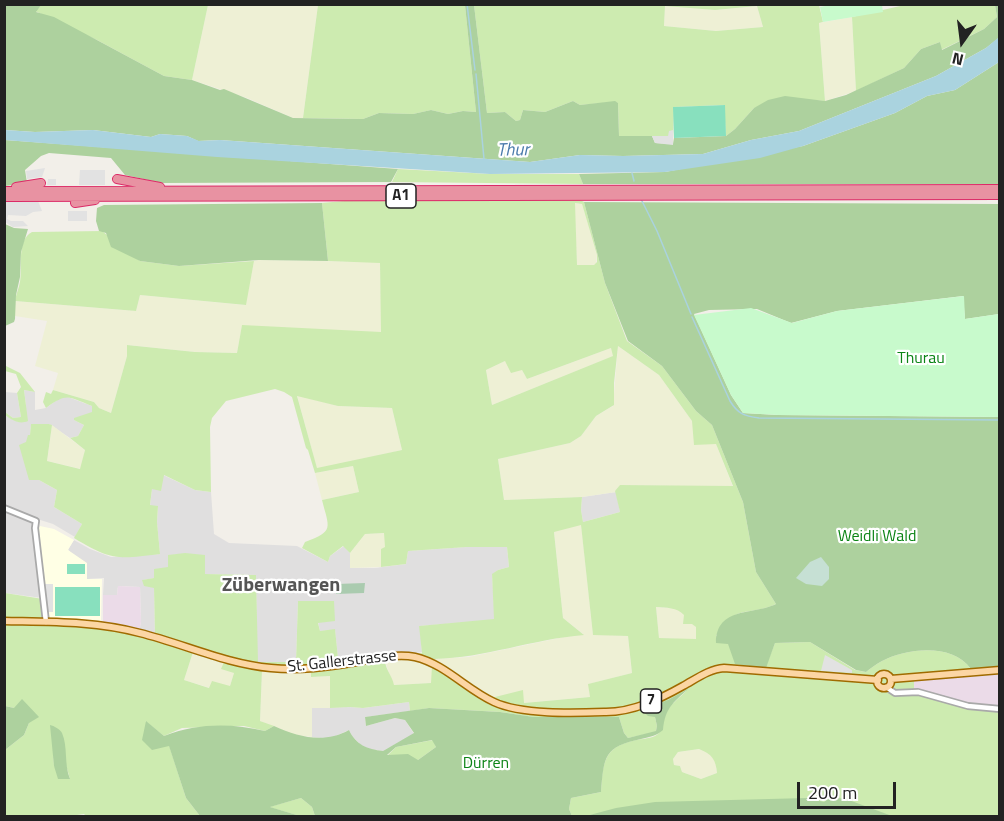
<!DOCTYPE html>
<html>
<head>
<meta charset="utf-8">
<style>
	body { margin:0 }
	#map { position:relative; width:1004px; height:821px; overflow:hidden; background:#f2efe9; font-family:"Titillium Web",sans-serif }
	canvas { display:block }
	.frame { position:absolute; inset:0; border:6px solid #222; pointer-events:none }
	.north { position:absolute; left:932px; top:12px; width:60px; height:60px; -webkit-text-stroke:4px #fff; paint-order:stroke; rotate:194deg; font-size:16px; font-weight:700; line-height:24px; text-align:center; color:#222 }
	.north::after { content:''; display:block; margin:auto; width:21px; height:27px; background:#222; clip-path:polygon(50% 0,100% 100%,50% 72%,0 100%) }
	.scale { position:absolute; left:797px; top:782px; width:99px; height:27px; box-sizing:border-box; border:3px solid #222; border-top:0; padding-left:8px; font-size:18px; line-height:21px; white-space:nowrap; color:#222; -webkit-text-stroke:4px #fff; paint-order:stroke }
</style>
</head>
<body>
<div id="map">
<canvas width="1004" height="821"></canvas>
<div class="frame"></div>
<div class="north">N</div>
<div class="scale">200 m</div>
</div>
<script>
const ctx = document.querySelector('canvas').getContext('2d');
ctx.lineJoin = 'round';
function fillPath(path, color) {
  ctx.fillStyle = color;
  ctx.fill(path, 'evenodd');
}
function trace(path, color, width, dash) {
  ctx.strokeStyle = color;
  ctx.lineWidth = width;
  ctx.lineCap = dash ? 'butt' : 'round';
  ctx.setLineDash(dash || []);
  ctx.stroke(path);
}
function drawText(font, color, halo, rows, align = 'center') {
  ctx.font = font + ' "Titillium Web",sans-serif';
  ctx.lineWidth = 4.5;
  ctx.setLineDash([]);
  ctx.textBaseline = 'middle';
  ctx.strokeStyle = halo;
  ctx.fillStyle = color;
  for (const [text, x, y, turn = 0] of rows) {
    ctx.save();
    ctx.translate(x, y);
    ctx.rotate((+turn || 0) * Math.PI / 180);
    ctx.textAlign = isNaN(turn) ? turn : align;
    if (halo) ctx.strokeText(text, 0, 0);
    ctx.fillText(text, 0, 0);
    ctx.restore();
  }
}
fillPath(new Path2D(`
	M24,390L35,392V410L46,408L61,397H68L92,406V413L74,420L84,425L78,436L70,438L49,424L31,425L30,435L39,480L57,490L54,507L82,524L75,537L53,524L34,518L33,523L42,598L5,593L4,415L19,422L26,405Z
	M5,392L17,393L21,417L13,418L5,412Z
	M163,475L195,490L211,492L214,534L229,543L297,546L328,562L330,556L344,546L350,553L351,568H375L406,564L408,551L466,547H507L509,567L498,570L492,575L495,620L420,626L422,652L340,664L338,658L335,630L320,631L314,603L298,601L296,662H257L256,575L205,574L169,567L155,578L143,580L154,587L155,637L139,632L141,622L140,587L118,586L117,595H103L104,578L87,579L68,549L74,540L90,549L111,557L160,554L157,522L158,507L150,506L152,489Z
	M616,492L620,512L583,522L581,510L582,497Z
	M409,702L410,711L365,717L366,726L395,718L405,720L414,734L383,751L364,748L352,736L349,730L329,739L312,737V708L350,707L363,708Z`), '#e0dfdf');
fillPath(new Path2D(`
	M118,586L140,587L141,622L139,632L103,625V595H117Z
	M999,666V707L952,700L914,689V681L965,675L971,669Z`), '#ebdbe8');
fillPath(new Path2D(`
	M40,526L54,529L74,540L68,550L87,563V579H102L101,621L50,618L48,616L39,529Z`), '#ffffe5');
fillPath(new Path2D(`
	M208,5H318L303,118H293L247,98L192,80Z
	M665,5L715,10L757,6L763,27L716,31L664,26Z
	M852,17L856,91L825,101L819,23Z
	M574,203L582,204L597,255L596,264L594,265H577Z
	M259,260L380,262L382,333L242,326L237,353L195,352L128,345L127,356L111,413L99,408L94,402L53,390L58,373L35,366L47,321L15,316V301L136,311L140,295L245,305L254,261Z
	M618,346L659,375L692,421L716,444L733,487L621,485L616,492L582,497L504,500L498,459L570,443L581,436L596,416L613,406Z
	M611,348L614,356L492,405L486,370L505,361L522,370L527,379Z
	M297,395L338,406L392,408L402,450L317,469Z
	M52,425L85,450L81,469L47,461Z
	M353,466L359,492L322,500L315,473Z
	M581,524L593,634L628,636L632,673L589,684L590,697L524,703L487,699L430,662L434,659L469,657L559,638L583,634L563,618L554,531Z
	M385,533V548L381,549V567L350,568V553L365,534Z
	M656,607L678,609L682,612L696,627V640L659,638Z
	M193,652L224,662L234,673L230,686L210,688L184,680Z
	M397,658L417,660L432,666V683L393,685L385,661Z
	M262,670L311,672L312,677L330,676V708H312V737L294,735L260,721Z
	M699,749L708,752L716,761L717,773L701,779L682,772L680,766L674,765L673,759L678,752Z`), '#eef0d5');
fillPath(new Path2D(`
	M41,4L208,5L192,80L164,76L97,40L35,11Z
	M909,4L995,5L997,17L984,29L941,50L940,42L921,49L904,68L856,91L852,17Z
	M318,5H465L476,112L463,111L448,114L431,110L413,114L379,113L363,119L303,118Z
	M474,5H819L823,22L819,23L825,101L809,100L754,108L735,129L726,136L724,105L674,107L673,138V131L669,136L619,137L618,103L614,102L580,105L573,101L545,112L523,110L520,120L516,121L505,112L487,113ZM665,6L715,10L757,6L763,27L716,31L664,26Z
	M398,169L490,174H579L583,184L392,182Z
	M509,199L580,200L584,202L605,283L627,341L662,366L696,411L712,425L743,502L756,572L776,604C747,617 735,603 716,636L765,668L775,643L810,642L855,670L866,672C871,668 876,664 882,661C908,648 952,643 971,669L965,675L914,681V689L952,700L999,707V816H891L824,802L572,816L569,809L571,798L601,792C603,766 602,748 632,741C639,739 649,739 655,736C664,731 662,723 665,716C668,705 679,699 686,691L668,700L655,717L657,726L656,732L628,738L624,733L619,717H534L500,712L429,708L410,711L409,702L363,708L350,707L330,708V676L311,677V672L262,670L260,721L274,726L265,731L244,726L182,728L164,736L145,721L169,745L186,798L200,816H86L84,814L70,816H5V750L24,735L29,723L14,708L5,706V593L43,599L45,619L86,623L155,636L154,588L144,586L142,580L154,578V569L168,567V555L185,553L205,555V574L256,575L258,662H296L298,601H334L335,621L318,623L320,631L335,629L338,658L340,664L422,653L419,626L494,619L492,574L498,570L509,567L507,547H467L408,551L406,564L381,567V549L385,547L384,533L365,534L350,553L343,546L330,556L328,562L302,548L305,542C335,531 329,528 322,500L359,492L353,466L315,473L308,450L306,448L292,397L284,392L275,389L226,401L212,418L210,427L211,492L195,490L164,475L161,491L152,489L150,505L158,506L157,522L160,554C118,559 112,561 74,538L82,524L54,507L57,490L39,480H29L19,445L26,442L28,435H30L31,424H49L52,425L47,461L80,469L85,450L70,438L78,436L84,425L74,420V418L92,412V406C68,397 68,392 46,408L43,402L46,392L51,394L53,390L94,402L99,408L111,413L127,356V345L195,352L237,353L242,325L381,332L380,263L328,261L322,203L355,200ZM575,203L582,204L597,255V262L594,265H577ZM618,346L659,375L692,421L694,445L716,444L733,486L620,485L615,491L620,512L583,522L581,510L582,497L504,500L498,459L570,443L581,436L596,416L614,405V383ZM611,348L613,356L492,405L486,370L505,361L511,373L522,370L527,379ZM297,396L338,406L392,408L402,450L317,468ZM581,525L593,635L628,636L632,673L588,684L590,697L524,703L523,690L487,699L430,662L434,659C485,658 533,639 584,635L563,618L554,532ZM656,607C666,608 677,607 684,615L683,624H692L696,627V639L659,638ZM193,652L224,662L221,669L234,673L230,686L212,681L209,688L184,680ZM402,658L413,659L432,666L431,683L394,685C392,675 386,671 385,661ZM53,748L66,765L70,779L54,766ZM699,749C712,754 716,760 717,773L701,779L682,772L680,766L674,765L673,759L678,752Z
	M102,231L140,261L179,266L254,261L246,305L140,295L136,311L15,301C16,294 19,288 20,282C23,266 16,241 32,232Z
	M4,365L20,373L35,392L24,390L28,421C19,425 12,420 5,415V412L13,418L21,417L17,393L21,387L16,374L5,371Z
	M433,740L436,747L418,760L387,756L396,747Z
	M301,798L312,807L315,816H300L269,807Z`), '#cdebb0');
fillPath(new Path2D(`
	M4,5H41L36,12L54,17L164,76L192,80L220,90L224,89L293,118L363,119L379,113L413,114L431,110L448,114L463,111L476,112L465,5H474L487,113L505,112L516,121L520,120L523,110L545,112L573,101L580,105L615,101L618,103L619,136H652L655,143L673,144L674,138L726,136L735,129L754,108L768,100L785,96L825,101L846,95L904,68L921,49L940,42L942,50L984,29L997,17L995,5H999L1000,37L986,48L936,76L799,131L751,140L703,154L623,156L580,155L530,162L220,140L198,141L187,136L160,134L151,137L93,130L35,132L5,130Z
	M999,62V184H583L579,174L665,172L803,146L895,113L927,96L955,90Z
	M5,140L398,169L391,182L162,183L125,175L111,158L49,153L41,156L25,170L27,183L5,186Z
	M584,202L999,204V314L965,319L963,296L837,311L791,323L757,309L709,310L694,314L731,395L743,413L778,415L999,417V666L971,669C952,643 908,648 882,661C876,664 871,668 866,672L856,670L810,642L775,643L766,668L735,664L728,644L716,643C716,606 755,615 776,604L756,572L743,502L712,425L696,411L662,366L628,341L605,283Z
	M322,203L328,261L259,260L179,266L140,261L111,247L106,233L99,231L96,221L97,208L104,205Z
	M5,224L14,228L28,229L21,252L20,277L16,295L15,319L14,322L5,326Z
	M688,689C673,703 665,708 663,730C656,736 650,737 641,739C604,747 604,756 601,792L571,798L569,809L572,816H315L312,807L301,798L270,807L300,816H200L186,798L169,746L152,750L142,740L146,721L164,736C197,723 231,723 265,731L274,726C299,737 324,744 349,730C356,745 367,749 383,751L414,733L405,720L395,718L366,726L365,717L429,708L500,712L534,717H619L624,733L628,738L656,731L657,726L655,717L648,716L642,710L668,700ZM432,740L436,747L418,760L408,754L387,755L396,747Z
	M22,699L39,717L29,723L24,735L5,750V706L14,708Z
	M50,725C54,726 60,729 62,733C68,746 64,765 70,779H58L54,766Z
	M831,797L846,799L892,816H586L616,808L655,802L807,798L824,802Z`), '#add19e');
fillPath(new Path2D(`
	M821,557L829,567V579L822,586L806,584L796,578L810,562Z`), '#c6e0d4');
fillPath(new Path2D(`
	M365,583L364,593L336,594V584Z`), '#aacbaf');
fillPath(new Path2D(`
	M835,4L882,5L883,12L823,22L820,7Z
	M964,296L965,319L999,314V417L778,415L743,413L731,395L694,315L751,308L792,323L837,311Z`), '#c8facc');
fillPath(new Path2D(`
	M725,105L726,136L674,138L673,107Z
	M67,564H85V574H67Z
	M55,587H100V616H55Z`), '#88e0be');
fillPath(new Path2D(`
	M673,130V145L655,143L652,136H668L669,131Z
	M45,168L42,177L27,179L26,171Z
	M80,170H105V185H43H47L48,179H56V185H79Z
	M5,201H38L42,211L33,212L26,216L8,215L7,219L11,221H23L28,226L13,227L5,222Z
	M68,211H87V221H68Z
	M44,584H53V612H47Z
	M825,655L852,670V673L821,671Z`), '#e2e2e2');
fillPath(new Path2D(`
	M999,37V62L955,90L927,96L895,113L803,146L760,158L665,172L490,174L217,157L5,140V130L35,132L93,130L151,137L160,134L187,136L199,141L220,140L530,162L580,155L623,156L703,154L751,140L799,131L936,76L986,48Z`), '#aad3df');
trace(new Path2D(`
	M467,4L475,70
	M476,74L484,159
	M632,173L634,181
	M641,199L657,231L691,314
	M692,317L730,401C738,414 744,416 759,418L1000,420`), '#aad3df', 1.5);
const tertiary = new Path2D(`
	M4,508L36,521L35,528L46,622
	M886,687L895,693L918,692L968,706L1000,709`);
const primary = new Path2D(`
	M4,621C50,622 95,621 140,633C184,644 226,664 271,668C300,671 328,667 357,662C376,659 396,653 415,657C445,664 467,690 494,702C522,715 575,713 606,712C633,712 660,699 683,686C696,679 709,669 724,668L878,680
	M877 681a7 7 0 1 1 14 0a7 7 0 1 1-14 0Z
	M891,679L1000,670`);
const motorway = new Path2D(`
	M117,179L160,187
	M16,187L41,183
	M4,191L1000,189
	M4,197L1000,195
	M75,203L95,200`);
trace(tertiary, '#a9a9a9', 8);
trace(primary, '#a06b00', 9);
trace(motorway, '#dc2a67', 10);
trace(tertiary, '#fff', 4.5);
trace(primary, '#fcd6a4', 6);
trace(motorway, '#e892a2', 8);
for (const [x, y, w] of [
	[401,196,30],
	[651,701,21]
]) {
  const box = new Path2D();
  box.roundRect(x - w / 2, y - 12, w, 24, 4.5);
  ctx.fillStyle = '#fff';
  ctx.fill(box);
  trace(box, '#222', 1.5);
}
drawText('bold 15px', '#222', null, [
	["A1",401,196],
	["7",651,701]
]);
drawText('16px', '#0c8416', '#fff', [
	["Thurau",921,359],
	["Weidli Wald",877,537],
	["Dürren",486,764]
]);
drawText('16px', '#222', '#fff', [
	["St. Gallerstrasse",342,662,-6]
]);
drawText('italic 18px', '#4a7aab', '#fff', [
	["Thur",513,151,-1]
]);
drawText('bold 20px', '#555', '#fff', [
	["Züberwangen",281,586]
]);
</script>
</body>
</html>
